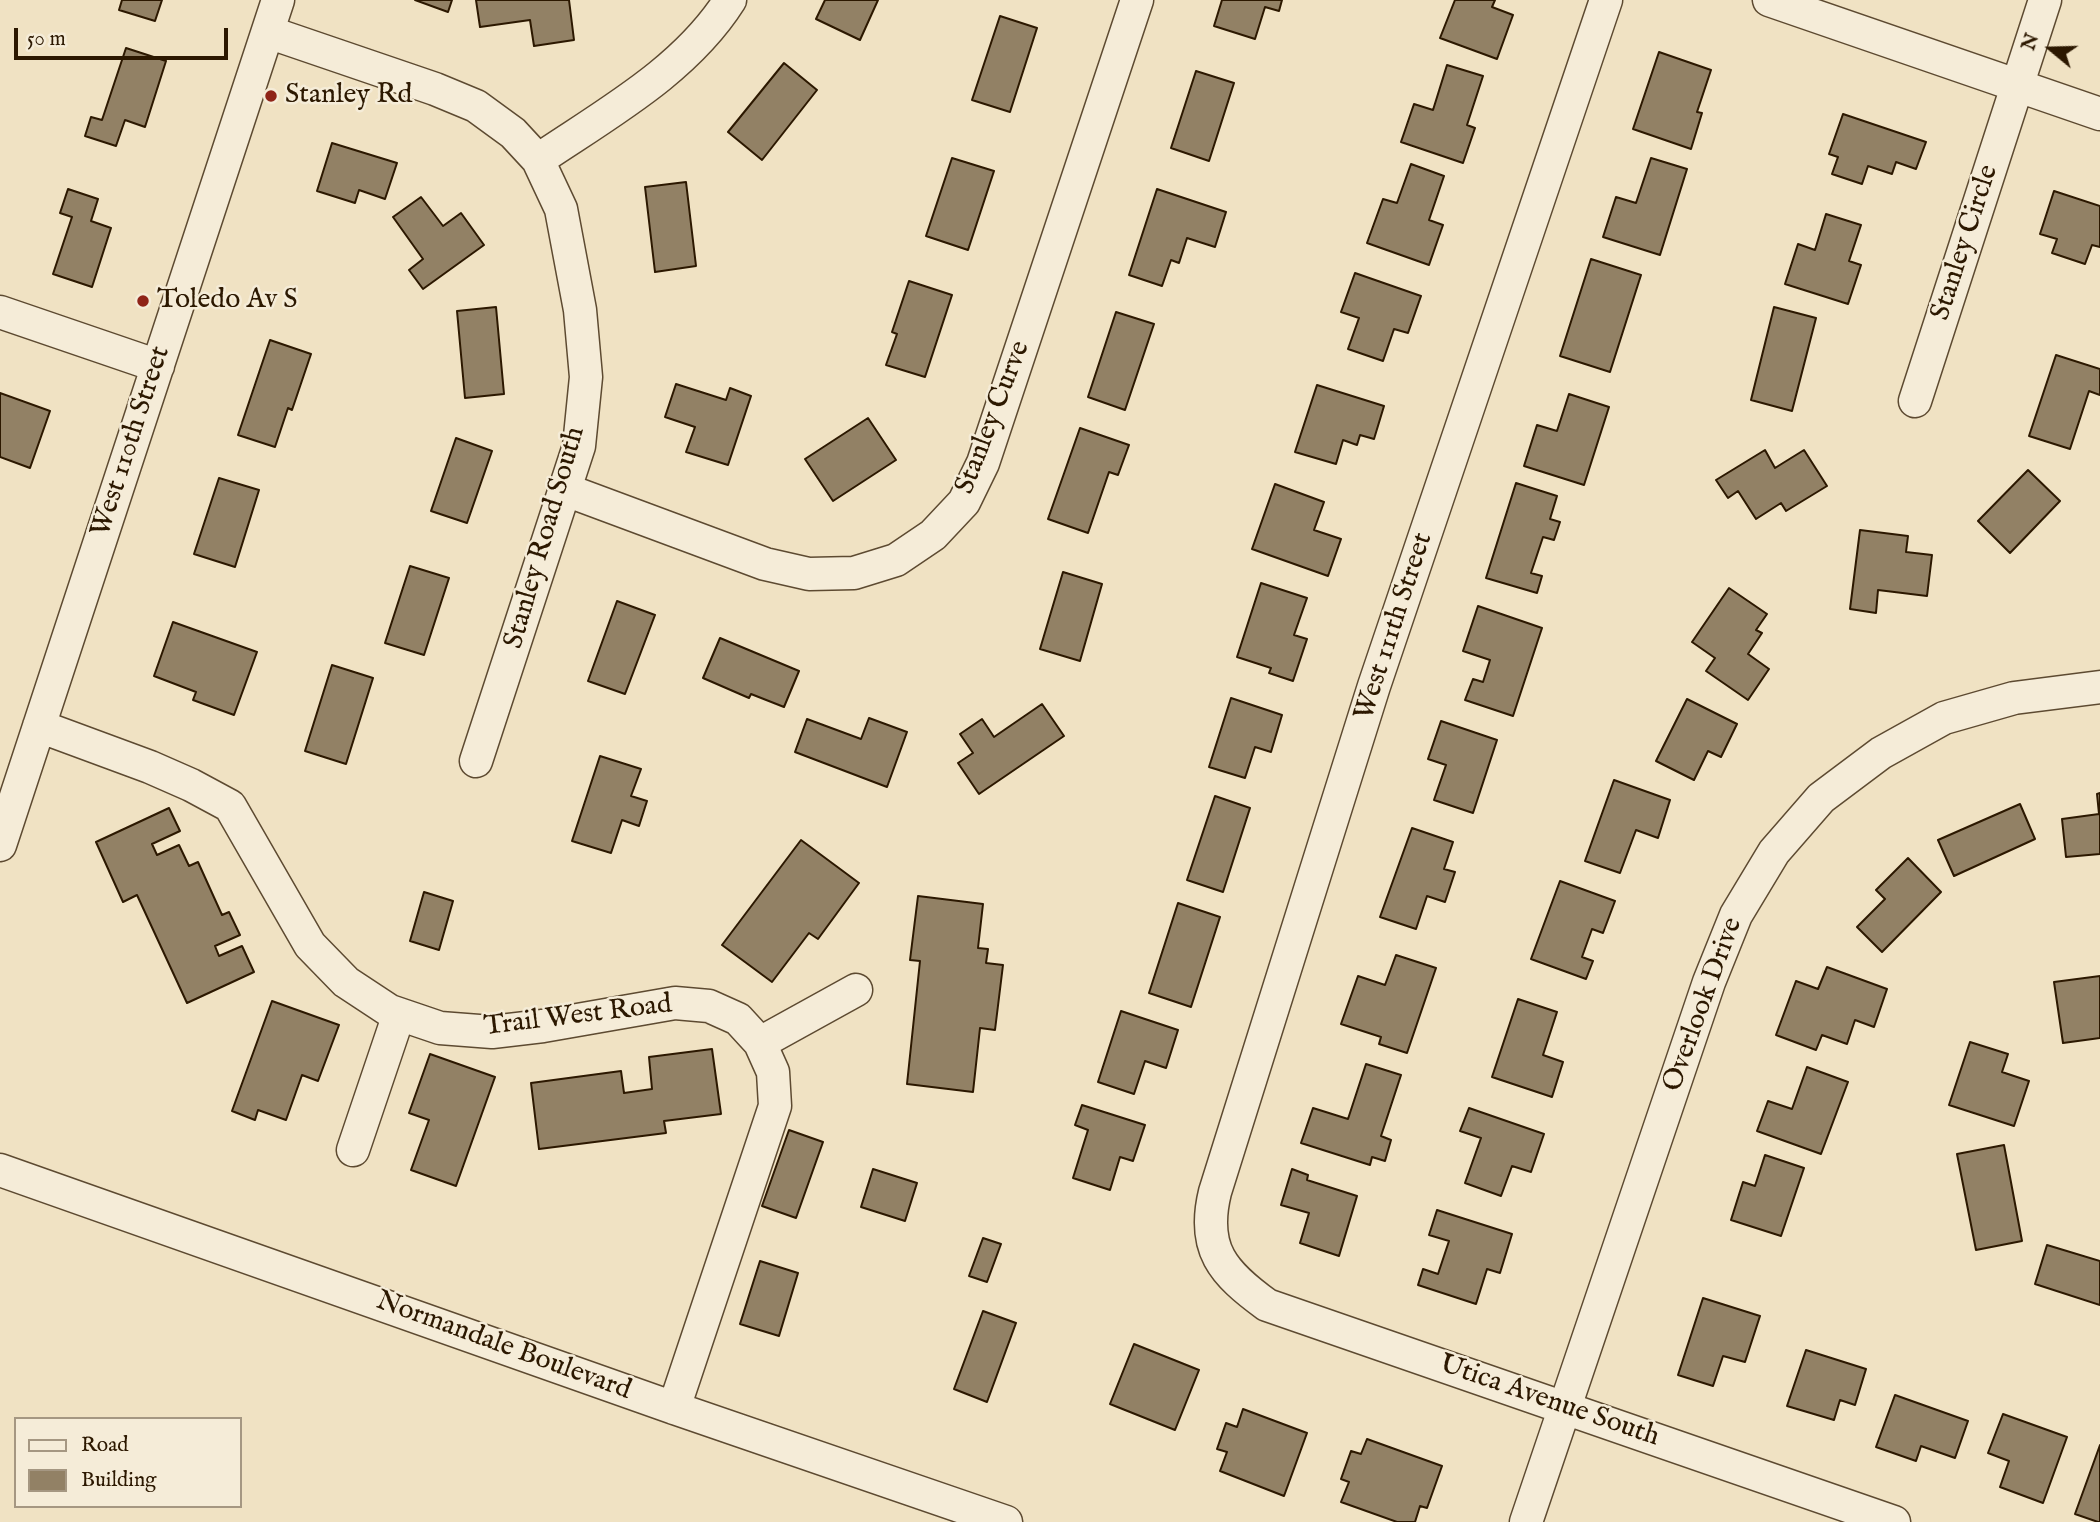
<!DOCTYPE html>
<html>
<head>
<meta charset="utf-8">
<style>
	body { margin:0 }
	#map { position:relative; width:2100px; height:1522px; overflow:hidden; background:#f0e2c3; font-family:"IM FELL English",serif }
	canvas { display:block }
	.legend { position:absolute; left:14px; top:1417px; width:228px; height:91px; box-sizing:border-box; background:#f5ecd8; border:2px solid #a59782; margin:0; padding:9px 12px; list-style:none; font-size:21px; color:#2c1800 }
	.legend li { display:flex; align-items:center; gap:14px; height:35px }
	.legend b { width:35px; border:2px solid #a59782 }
	.north { position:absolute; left:2016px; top:14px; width:70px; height:70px; -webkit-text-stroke:5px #f5ecd8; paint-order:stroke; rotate:289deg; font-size:19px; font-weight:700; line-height:28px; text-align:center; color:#2c1800 }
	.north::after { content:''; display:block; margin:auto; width:24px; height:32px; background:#2c1800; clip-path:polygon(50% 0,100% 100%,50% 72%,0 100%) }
	.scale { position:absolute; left:14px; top:28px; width:214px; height:32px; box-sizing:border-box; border:4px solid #2c1800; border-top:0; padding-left:9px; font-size:21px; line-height:24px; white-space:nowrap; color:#2c1800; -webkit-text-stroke:5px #f5ecd8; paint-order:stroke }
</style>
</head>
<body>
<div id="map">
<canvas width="2100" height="1522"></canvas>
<ul class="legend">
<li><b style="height:9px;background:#f5ecd8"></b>Road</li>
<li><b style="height:19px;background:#928165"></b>Building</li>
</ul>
<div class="north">N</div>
<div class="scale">50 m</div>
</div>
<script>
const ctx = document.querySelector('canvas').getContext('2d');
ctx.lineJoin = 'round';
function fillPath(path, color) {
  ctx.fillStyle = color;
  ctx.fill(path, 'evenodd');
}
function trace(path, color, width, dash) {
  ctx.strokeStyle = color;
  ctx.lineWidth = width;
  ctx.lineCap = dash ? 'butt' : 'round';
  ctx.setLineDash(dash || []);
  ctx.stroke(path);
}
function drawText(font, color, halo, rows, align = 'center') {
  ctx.font = font + ' "IM FELL English",serif';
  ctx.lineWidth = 5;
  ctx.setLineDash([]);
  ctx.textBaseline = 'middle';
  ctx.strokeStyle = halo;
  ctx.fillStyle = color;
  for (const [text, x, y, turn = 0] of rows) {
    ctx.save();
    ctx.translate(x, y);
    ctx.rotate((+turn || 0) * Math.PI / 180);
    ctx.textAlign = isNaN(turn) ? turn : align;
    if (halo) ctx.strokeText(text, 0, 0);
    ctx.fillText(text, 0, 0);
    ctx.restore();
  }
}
const building = new Path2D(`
	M122,0H162L155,21L119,10Z
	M415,0H452L448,12Z
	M476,0H569L574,40L534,46L530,20L480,27Z
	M825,0H878L860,40L816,19Z
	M1222,0H1282L1279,11L1265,7L1255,39L1214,26Z
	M1455,0H1495L1492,7L1513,15L1497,59L1440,38Z
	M1000,16L1037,28L1010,112L972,100Z
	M126,48L166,61L145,127L125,120L116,146L85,136L91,117L102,120Z
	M1659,52L1711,70L1697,112L1702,113L1691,149L1633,129Z
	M784,63L817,90L762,160L728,132Z
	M1447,65L1483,76L1467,125L1475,128L1463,163L1401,142L1414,104L1433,110Z
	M1196,71L1234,83L1209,161L1171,148Z
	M1843,114L1926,142L1916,169L1896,162L1892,174L1868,166L1862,184L1832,174L1838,157L1829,154Z
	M332,143L397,163L385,199L359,190L355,203L317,191Z
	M952,158L994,171L968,250L926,236Z
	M1651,158L1687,169L1660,255L1603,237L1616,197L1636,203Z
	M1411,164L1444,176L1429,220L1443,225L1429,265L1367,243L1383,199L1397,203Z
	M686,182L696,266L655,272L645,187Z
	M68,189L98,199L91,221L111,228L92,287L53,274L72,217L60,213Z
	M1157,189L1226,212L1215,247L1187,238L1179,263L1171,260L1162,286L1129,275Z
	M2054,191L2100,206V247L2092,245L2085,264L2052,253L2057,239L2040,234Z
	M421,197L443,226L461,213L484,245L423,289L409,270L423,259L393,217Z
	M1826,214L1861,225L1849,261L1861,265L1848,304L1785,284L1798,244L1815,250Z
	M1591,259L1641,275L1610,372L1560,356Z
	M1355,273L1421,296L1408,333L1394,329L1383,361L1348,349L1359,318L1341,312Z
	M909,281L952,295L925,377L886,365L897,334L892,332Z
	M496,307L504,394L465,398L457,311Z
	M1774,307L1816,318L1792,411L1751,400Z
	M1116,312L1154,324L1125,410L1088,397Z
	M270,340L311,354L292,410L288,408L275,447L238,435Z
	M2056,355L2100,369V395L2089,391L2070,449L2029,436Z
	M676,384L726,400L730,388L751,396L728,465L686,452L695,427L665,417Z
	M1317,385L1384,406L1374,439L1360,435L1357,445L1343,440L1336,464L1295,452Z
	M0,393L50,411L30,468L0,457Z
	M1569,394L1609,407L1584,485L1524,466L1537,425L1557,431Z
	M868,418L896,460L833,501L805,459Z
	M1080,428L1129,445L1118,475L1109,472L1088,533L1048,519Z
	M456,438L492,451L467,523L431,511Z
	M1765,450L1775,468L1804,450L1827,486L1786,511L1781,503L1756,519L1738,491L1728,498L1716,480Z
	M2028,470L2060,501L2010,553L1978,521Z
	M219,478L259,490L235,567L194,554Z
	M1516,483L1557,496L1550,519L1560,522L1554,540L1543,537L1531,573L1542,576L1537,593L1486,578Z
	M1275,484L1324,502L1314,530L1341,539L1328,576L1252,549Z
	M1860,530L1908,536L1906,552L1932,555L1927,596L1878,590L1876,613L1850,609Z
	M410,566L449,578L424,655L385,643Z
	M1063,572L1102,584L1080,661L1040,649Z
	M1261,583L1307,598L1294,635L1307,639L1293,681L1269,673L1271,668L1237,657Z
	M1729,588L1767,614L1756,630L1762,633L1748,654L1769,669L1748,700L1706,671L1715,658L1692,642Z
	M617,601L655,615L625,694L588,681Z
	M1478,606L1542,628L1513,716L1465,700L1473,679L1483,682L1490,660L1463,651Z
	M173,622L257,652L234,715L193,700L196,692L154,676Z
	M720,638L799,671L784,707L751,694L749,698L703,678Z
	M332,665L373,678L346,764L305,751Z
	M1231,698L1282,715L1271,752L1255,747L1245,778L1209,767Z
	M1687,699L1737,724L1721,757L1708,751L1694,780L1656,761Z
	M1042,704L1064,736L979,794L958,763L973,753L960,734L982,719L994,737Z
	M869,718L907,732L887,787L795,752L807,719L861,739Z
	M1441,721L1497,740L1473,813L1434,800L1446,765L1428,759Z
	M600,756L641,769L631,796L647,801L639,826L622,820L611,853L572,841Z
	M1614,780L1670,800L1658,838L1636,830L1620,873L1585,861Z
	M2100,793V854L2066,857L2062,819L2099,814L2097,794Z
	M1215,796L1250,808L1223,892L1187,880Z
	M2020,804L2035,839L1954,876L1938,840Z
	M169,808L180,831L152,844L157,855L179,845L189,866L198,862L222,915L229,912L240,935L215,946L219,956L242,946L254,972L187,1003L137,895L123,902L96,842Z
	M1412,828L1453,842L1444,869L1455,872L1445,902L1427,896L1416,929L1380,917Z
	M801,840L859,883L818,939L809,933L772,982L722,945Z
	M1908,858L1941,892L1882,952L1857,927L1885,899L1876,890Z
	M1560,881L1615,901L1603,933L1592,929L1582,957L1593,961L1586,979L1531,959Z
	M424,892L453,901L439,950L410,941Z
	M918,896L983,904L978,948L988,949L986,963L1003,965L995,1030L980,1028L973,1092L907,1084L920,961L910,960Z
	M1178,903L1220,917L1191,1007L1149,993Z
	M1396,955L1436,968L1407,1053L1379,1044L1381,1037L1341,1024L1358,976L1385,985Z
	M1827,967L1887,989L1874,1027L1855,1020L1847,1044L1822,1035L1816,1050L1776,1035L1796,981L1818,989Z
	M2100,976V1038L2063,1043L2054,982Z
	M1518,999L1557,1012L1543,1055L1563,1062L1552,1097L1492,1077Z
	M272,1001L339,1025L318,1081L302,1075L286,1120L258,1110L255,1120L232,1111Z
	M1121,1011L1178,1030L1166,1068L1145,1061L1134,1094L1098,1082Z
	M1970,1042L2008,1054L2002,1072L2029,1081L2014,1126L1949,1105Z
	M712,1049L721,1114L664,1121L666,1133L539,1149L531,1083L621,1071L624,1093L652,1089L649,1057Z
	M430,1054L495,1077L456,1186L411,1170L429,1120L409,1113Z
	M1366,1064L1401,1075L1381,1136L1391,1140L1385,1161L1372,1157L1370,1165L1301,1143L1313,1108L1348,1119Z
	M1807,1067L1848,1082L1821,1154L1757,1131L1768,1101L1792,1109Z
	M1082,1105L1145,1125L1133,1161L1120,1157L1110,1190L1073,1178L1088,1130L1075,1125Z
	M1469,1108L1544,1134L1531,1172L1512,1166L1501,1196L1465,1183L1481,1138L1460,1131Z
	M789,1130L823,1142L796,1218L762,1206Z
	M2004,1145L2022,1241L1976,1250L1957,1154Z
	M1765,1155L1804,1168L1781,1236L1731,1220L1743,1182L1755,1186Z
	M873,1169L917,1183L905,1221L861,1207Z
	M1292,1169L1308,1175L1307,1180L1357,1196L1339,1256L1300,1243L1309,1213L1281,1205Z
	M1437,1210L1512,1234L1500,1273L1487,1269L1476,1304L1418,1285L1423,1269L1438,1274L1449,1241L1429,1235Z
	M983,1238L1001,1244L987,1282L969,1276Z
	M2047,1245L2100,1261V1305L2035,1284Z
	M760,1261L798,1273L779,1336L740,1324Z
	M1703,1298L1760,1316L1745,1362L1723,1356L1713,1386L1678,1375Z
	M983,1311L1016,1323L987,1402L954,1389Z
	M1134,1344L1199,1370L1175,1430L1110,1404Z
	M1806,1350L1866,1369L1855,1405L1840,1400L1834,1420L1787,1406Z
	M1895,1395L1968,1421L1955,1458L1921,1446L1916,1461L1876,1447Z
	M1243,1409L1307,1433L1284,1496L1220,1471L1227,1452L1217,1449L1226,1423L1237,1427Z
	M2003,1414L2067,1437L2043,1503L2000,1487L2009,1461L1988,1453Z
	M1367,1439L1442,1466L1427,1508L1420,1506L1415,1522H1397L1341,1502L1349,1482L1341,1479L1351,1451L1361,1454Z
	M2100,1445V1522H2098L2075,1514Z`);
fillPath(building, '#928165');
trace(building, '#2c1800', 2);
const minor = new Path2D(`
	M1606,0L1374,686L1215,1192C1201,1249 1223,1273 1267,1305L1894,1522
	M1769,0L2100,114
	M268,32L435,89L476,106L513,133L538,160L561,209L580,310L586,377L579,446L476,761
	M538,160C606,114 685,71 730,0
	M0,312L158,366
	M1915,401L2045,0
	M566,490L765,564L809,574L854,573L896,560L933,535L964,502L983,463L1137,0
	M39,726L150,767L191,785L230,806L310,945L346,982L390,1011L440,1028L492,1032L543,1026L675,1003L709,1006L738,1019L760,1043L773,1072L775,1106L674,1408
	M0,845L278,0
	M760,1043L856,990
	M353,1150L399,1014
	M0,1170L674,1408L1006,1522
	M1526,1522L1709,982L1736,915L1774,852L1821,798L1881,753L1944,718L2014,698L2100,687`);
trace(minor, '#5d4a31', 35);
trace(minor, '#f5ecd8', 32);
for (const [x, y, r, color] of [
	[271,96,7,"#8f2418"],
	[143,301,7,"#8f2418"]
]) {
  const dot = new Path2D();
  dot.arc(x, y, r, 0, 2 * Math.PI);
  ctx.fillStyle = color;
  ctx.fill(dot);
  trace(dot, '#f5ecd8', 2.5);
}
drawText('28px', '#2c1800', '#f5ecd8', [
	["Stanley Rd",285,96],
	["Toledo Av S",157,301]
], 'left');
drawText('28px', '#2c1800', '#f5ecd8', [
	["Stanley Circle",1966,243,-72],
	["Stanley Curve",994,418,-69],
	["West 110th Street",132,442,-72],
	["Stanley Road South",546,538,-74],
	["West 111th Street",1395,627,-72],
	["Overlook Drive",1704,1005,-70],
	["Trail West Road",578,1017,-7],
	["Normandale Boulevard",503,1347,20],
	["Utica Avenue South",1549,1402,19]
]);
</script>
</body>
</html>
